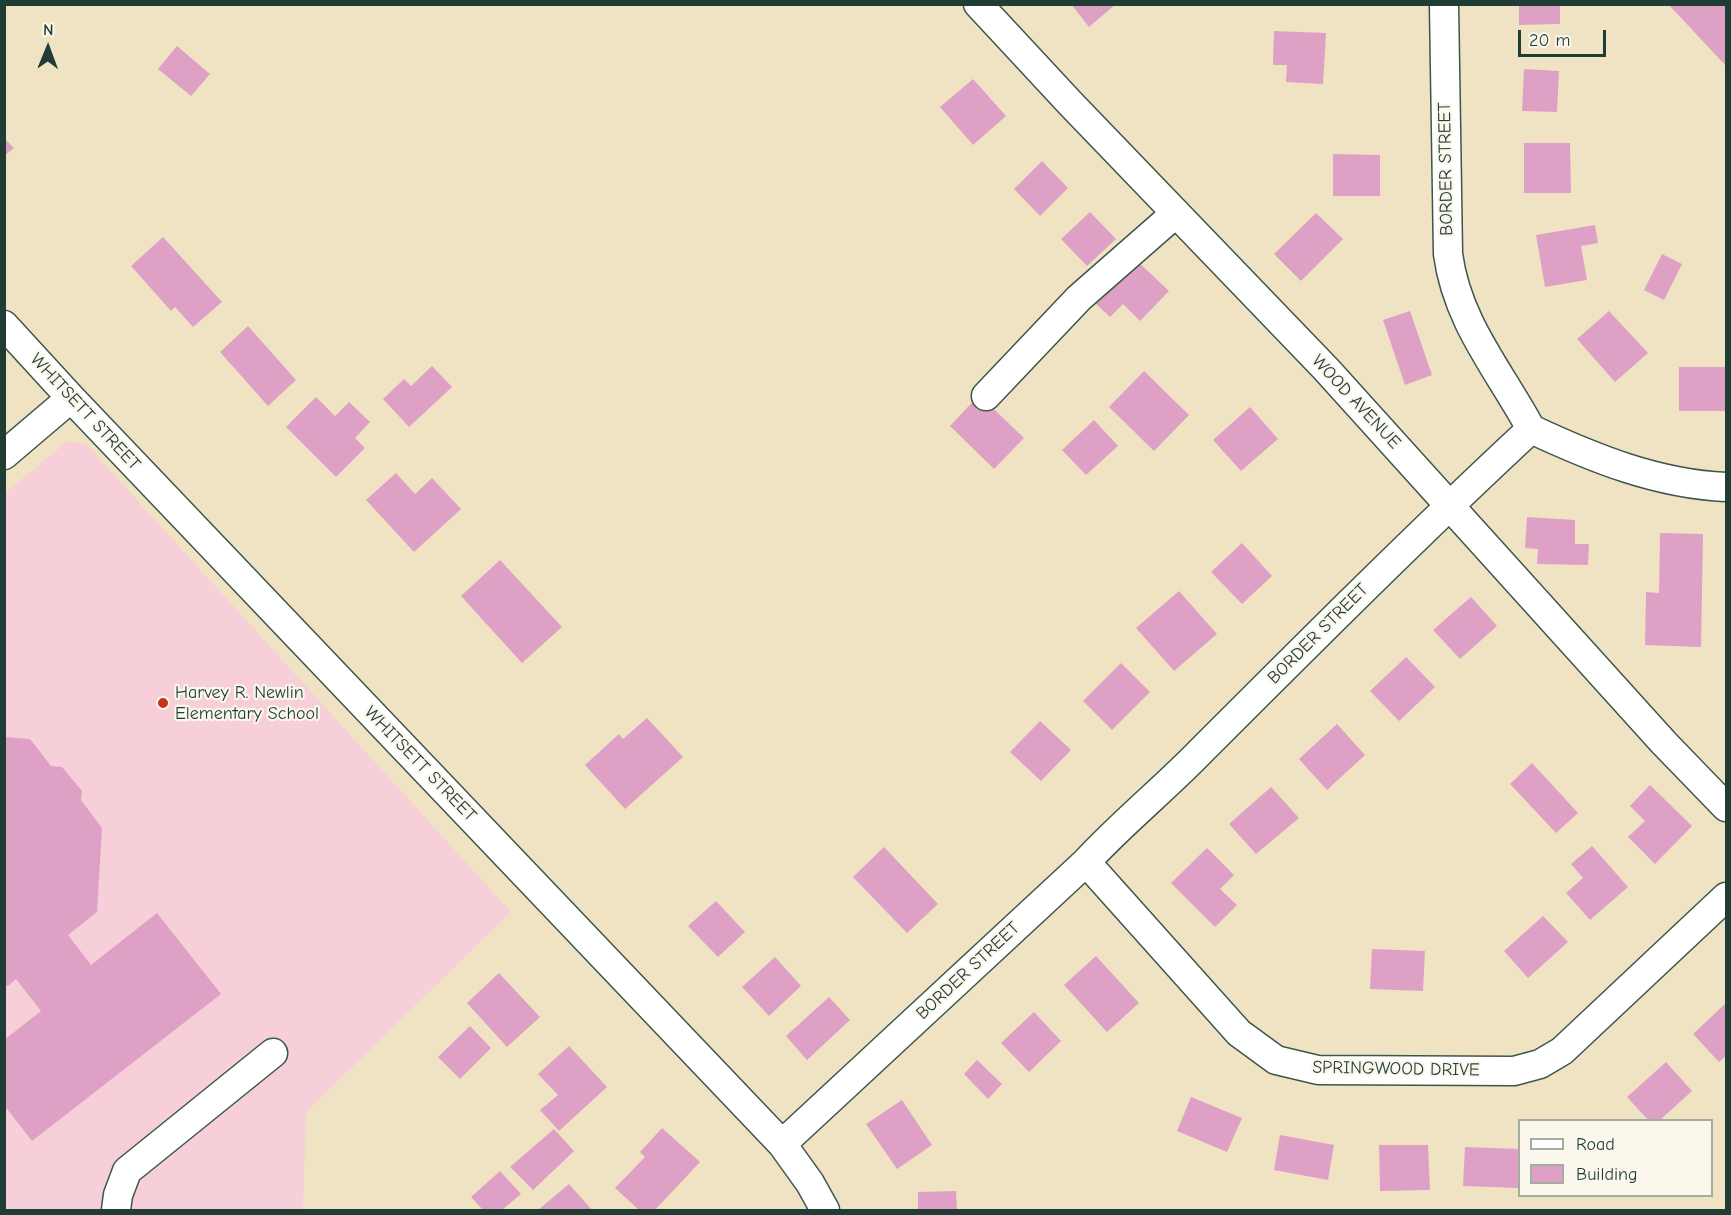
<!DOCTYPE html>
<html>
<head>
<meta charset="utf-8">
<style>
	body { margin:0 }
	#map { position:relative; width:1731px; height:1215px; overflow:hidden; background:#efe3c4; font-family:"Comic Neue",sans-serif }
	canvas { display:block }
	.frame { position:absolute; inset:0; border:6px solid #1f3d34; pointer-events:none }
	.legend { position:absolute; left:1518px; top:1119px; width:195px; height:78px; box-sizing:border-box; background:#fbf7ec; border:2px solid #a3ada2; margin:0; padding:8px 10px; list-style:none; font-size:18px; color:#1f3d34 }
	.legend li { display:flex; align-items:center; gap:12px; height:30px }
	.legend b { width:30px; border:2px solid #a3ada2 }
	.north { position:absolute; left:18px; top:18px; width:60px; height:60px; -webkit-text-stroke:4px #fbf7ec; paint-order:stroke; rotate:1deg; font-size:16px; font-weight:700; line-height:24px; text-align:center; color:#1f3d34 }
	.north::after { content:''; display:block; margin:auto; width:21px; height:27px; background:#1f3d34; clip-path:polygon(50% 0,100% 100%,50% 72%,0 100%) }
	.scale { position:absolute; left:1518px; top:30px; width:88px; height:27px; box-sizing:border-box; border:3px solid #1f3d34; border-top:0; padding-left:8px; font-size:18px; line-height:21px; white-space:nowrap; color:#1f3d34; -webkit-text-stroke:4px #fbf7ec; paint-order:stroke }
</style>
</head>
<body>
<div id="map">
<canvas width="1731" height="1215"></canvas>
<div class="frame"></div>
<ul class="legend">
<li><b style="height:8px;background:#fff"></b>Road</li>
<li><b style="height:16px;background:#dea1c5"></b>Building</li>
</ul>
<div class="north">N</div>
<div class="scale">20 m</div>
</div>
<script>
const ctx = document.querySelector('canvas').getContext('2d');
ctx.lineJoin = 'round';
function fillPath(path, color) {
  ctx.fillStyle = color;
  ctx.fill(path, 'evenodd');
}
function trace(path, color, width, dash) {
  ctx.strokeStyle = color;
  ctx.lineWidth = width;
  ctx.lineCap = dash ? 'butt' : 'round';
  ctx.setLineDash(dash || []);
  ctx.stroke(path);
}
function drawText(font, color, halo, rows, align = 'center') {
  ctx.font = font + ' "Comic Neue",sans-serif';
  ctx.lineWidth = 4.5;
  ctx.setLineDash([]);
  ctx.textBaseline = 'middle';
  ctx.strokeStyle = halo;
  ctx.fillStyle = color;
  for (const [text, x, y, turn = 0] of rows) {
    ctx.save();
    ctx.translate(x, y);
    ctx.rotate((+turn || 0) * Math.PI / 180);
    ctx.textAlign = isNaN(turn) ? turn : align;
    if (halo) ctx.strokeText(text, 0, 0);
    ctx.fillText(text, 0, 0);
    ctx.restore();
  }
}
fillPath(new Path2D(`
	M68,441L87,445L511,912L306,1112L303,1210H5V493Z`), '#f6cfd8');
fillPath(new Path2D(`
	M1071,4H1116L1089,27Z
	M1519,4H1560V24L1519,25Z
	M1668,4H1726V66Z
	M1274,31L1326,33L1323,84L1286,82L1287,65H1273Z
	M177,46L210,74L191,96L158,69Z
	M1524,69L1559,71L1557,112L1522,111Z
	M973,79L1006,116L973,145L940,107Z
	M4,138L14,148L4,156Z
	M1524,143H1570L1571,193H1524Z
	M1333,154L1380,155V196H1333Z
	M1042,161L1068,188L1040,216L1014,189Z
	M1090,212L1116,239L1087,266L1061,239Z
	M1316,213L1343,239L1301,281L1274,254Z
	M1595,225L1598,243L1581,246L1587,280L1545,287L1536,235Z
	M163,237L222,302L193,327L175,307L171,311L131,266Z
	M1662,254L1682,264L1664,300L1644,290Z
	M1134,258L1169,291L1140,321L1123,304L1110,317L1093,301Z
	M1410,311L1432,375L1405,385L1383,320Z
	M1609,311L1648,353L1615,382L1577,339Z
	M248,326L296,380L268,406L220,352Z
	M432,366L452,387L409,427L383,399L404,379L411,386Z
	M1679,367H1726V411H1679Z
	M1144,371L1189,415L1154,451L1109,407Z
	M979,395L1024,438L994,469L950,426Z
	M316,397L335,416L349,402L370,422L355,438L365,448L336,477L286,427Z
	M1250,407L1278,439L1241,471L1213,440Z
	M1094,420L1118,446L1086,475L1062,450Z
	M396,473L415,494L432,478L461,509L414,552L366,500Z
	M1527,517L1575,520V544H1589L1588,565L1537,564L1538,549L1525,548Z
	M1660,533L1703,534L1701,647L1645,645L1646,592L1659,593Z
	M1242,543L1272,576L1242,604L1211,572Z
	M500,560L562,627L522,663L461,596Z
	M1179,591L1217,634L1174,671L1136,628Z
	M1471,597L1497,626L1460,659L1433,630Z
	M1406,657L1435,687L1399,721L1370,691Z
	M1121,663L1150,692L1112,730L1083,701Z
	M647,718L683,757L625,809L585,765L619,734L623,739Z
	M1040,721L1071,750L1041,781L1010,752Z
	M1337,724L1365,755L1327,790L1299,759Z
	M4,737L30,739L51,766L62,767L82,791L81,800L102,828L97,912L68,935L91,965L157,913L221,994L32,1141L4,1105V1040L41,1011L16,979L8,986L4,985Z
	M1532,763L1578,813L1556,833L1510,784Z
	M1650,785L1692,826L1655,864L1628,837L1645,821L1630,806Z
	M1271,787L1299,818L1256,854L1229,824Z
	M1592,846L1628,887L1590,920L1566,893L1583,878L1571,864Z
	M884,847L938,904L907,933L853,877Z
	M1207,848L1234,875L1220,889L1237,905L1215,927L1171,883Z
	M716,901L745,932L718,957L688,926Z
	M1543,916L1568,942L1528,978L1504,951Z
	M1372,949L1425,951L1423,991L1370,989Z
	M1096,956L1139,1003L1107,1032L1064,985Z
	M775,957L801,986L769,1016L742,987Z
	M499,973L540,1017L507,1047L467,1003Z
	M829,997L850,1020L807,1060L786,1036Z
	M1726,1003V1056L1719,1062L1693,1034Z
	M1034,1012L1061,1041L1029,1072L1001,1043Z
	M470,1026L491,1048L460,1079L438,1057Z
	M569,1046L607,1087L559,1131L540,1110L558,1095L538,1074Z
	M977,1060L1002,1084L988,1099L964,1074Z
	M1666,1062L1692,1091L1660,1120H1648L1627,1097Z
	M1191,1097L1242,1118L1227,1152L1177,1131Z
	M902,1100L932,1145L897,1169L866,1124Z
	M662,1128L700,1162L655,1210H639L615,1188L645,1157L640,1152Z
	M554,1129L574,1151L533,1190L510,1167Z
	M1280,1135L1334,1145L1328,1180L1274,1170Z
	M1379,1145H1428L1430,1190L1380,1191Z
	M1465,1147L1520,1149L1518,1188L1463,1186Z
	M500,1171L521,1194L502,1210H483L471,1197Z
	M569,1184L592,1210H538Z
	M956,1191L957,1210H918V1192Z`), '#dea1c5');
const minor = new Path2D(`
	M978,4L1070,103L1326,369L1664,743L1726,807
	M1444,4L1448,254C1457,322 1499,370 1531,429
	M4,325L71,398L782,1144L810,1183L825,1210
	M986,396L1079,298L1176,213
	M1531,429C1593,458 1657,484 1726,487
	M4,455L71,398
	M1086,862L1239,1033L1276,1060L1318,1070L1514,1071L1540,1064L1562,1051L1726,897
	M782,1144L1086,862C1122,823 1163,790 1200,752C1309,643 1418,534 1531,429
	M116,1210L118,1195L127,1171L273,1053`);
trace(minor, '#3e564a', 31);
trace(minor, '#fff', 28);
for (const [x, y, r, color] of [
	[163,703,6,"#c8321e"]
]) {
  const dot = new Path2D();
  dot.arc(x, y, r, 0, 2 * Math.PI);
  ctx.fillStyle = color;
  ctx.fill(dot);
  trace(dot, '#fbf7ec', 2);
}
drawText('18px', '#1f3d34', '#fbf7ec', [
	["BORDER STREET",1446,169,-91],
	["WOOD AVENUE",1356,402,47],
	["WHITSETT STREET",85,412,47],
	["BORDER STREET",1318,634,-45],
	["WHITSETT STREET",420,764,46],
	["BORDER STREET",968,971,-43],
	["SPRINGWOOD DRIVE",1396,1069,1]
]);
drawText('18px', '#1f3d34', '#fbf7ec', [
	["Harvey R. Newlin",175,693],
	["Elementary School",175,714]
], 'left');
</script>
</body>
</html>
